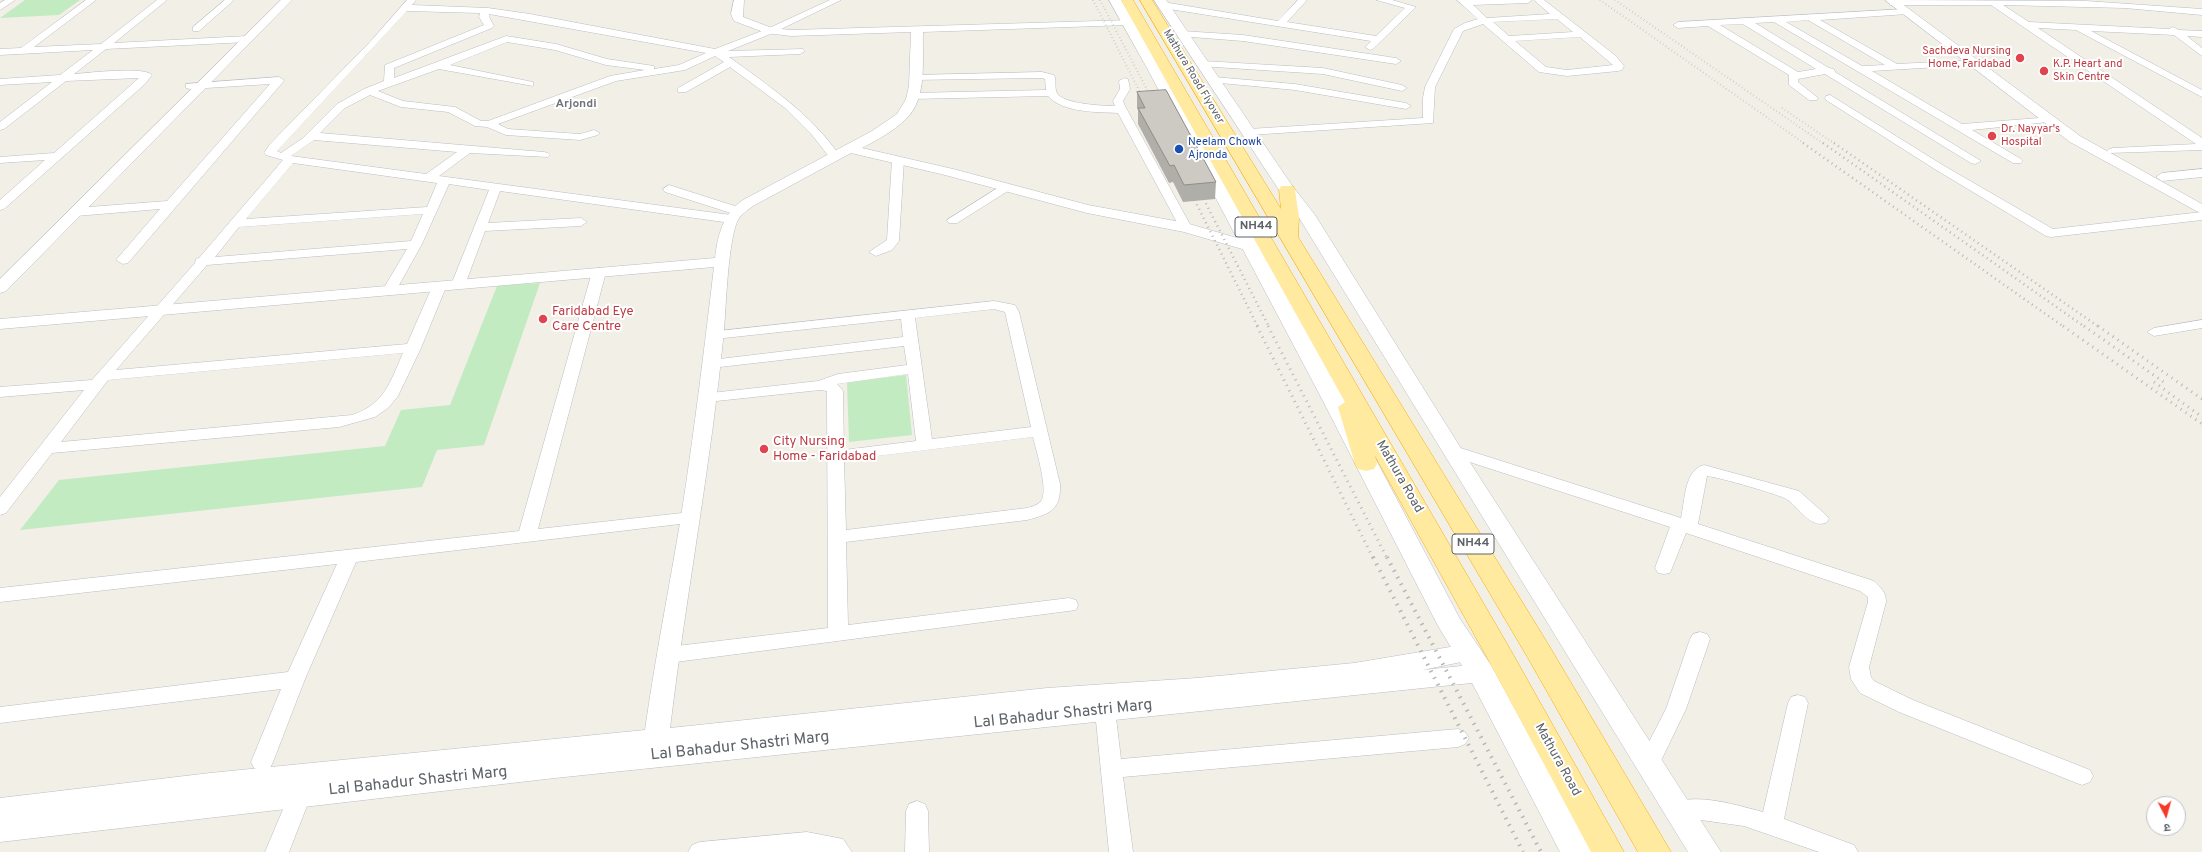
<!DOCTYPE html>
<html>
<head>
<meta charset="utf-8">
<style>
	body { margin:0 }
	#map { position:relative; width:2202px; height:852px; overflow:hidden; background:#f2efe7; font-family:Overpass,"Noto Sans Devanagari",sans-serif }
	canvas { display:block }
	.north { position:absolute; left:2146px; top:796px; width:40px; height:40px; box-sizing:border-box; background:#fff; border:1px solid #bfc1c3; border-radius:50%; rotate:174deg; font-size:11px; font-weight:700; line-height:16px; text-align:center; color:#5e6368 }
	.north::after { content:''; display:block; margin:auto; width:14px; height:18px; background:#f93726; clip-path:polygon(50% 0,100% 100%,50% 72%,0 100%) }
</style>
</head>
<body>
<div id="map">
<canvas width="2202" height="852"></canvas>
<div class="north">उ</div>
</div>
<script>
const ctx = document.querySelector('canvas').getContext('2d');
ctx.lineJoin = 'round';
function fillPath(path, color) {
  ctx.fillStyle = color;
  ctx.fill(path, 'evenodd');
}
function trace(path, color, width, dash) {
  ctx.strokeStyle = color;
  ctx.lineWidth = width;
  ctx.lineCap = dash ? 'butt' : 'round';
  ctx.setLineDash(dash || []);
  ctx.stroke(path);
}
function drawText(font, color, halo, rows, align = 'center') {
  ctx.font = font + ' Overpass,sans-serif';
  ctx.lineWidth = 4;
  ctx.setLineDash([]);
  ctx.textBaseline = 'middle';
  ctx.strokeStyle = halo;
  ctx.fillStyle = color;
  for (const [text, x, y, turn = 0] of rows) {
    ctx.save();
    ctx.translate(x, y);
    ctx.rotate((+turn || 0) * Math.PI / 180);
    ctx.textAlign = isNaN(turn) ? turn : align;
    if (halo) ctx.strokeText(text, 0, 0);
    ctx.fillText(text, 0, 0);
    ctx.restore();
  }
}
fillPath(new Path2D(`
	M25,0H80L59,15L0,18Z
	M540,283L484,445L437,450L422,487L20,530L59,480L385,446L401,410L450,405L497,286Z
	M906,375L912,435L849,442L847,382Z`), '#c2ebc2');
const minor = new Path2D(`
	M5,0H15L0,10V3Z
	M86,0H96L34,47L101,44L157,0H167L114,43L248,36L253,39L248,42L106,49L74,74C88,73 144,66 152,75L145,84L4,209L0,210V200L45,160L0,163V157L54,153L139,78L66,81L4,129L0,130V122L52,82L0,85V79L60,75L93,50L0,55V49L21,48Z
	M225,0H234L199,31H193V27Z
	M407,0H416L412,5L488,8L530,14L715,49L767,29L830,0H841L773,33L728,51L803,49L805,51L800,54L729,57C769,86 811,114 840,156L838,158H830L812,135L785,108L730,67L686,92H678V88L724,62L715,56L685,70L616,81L498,124L508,129L580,134L594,130L600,133L598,135L580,140L506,135L487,127L475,126L448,112L401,107L370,95L345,108L320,133L544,152L548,153L550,155L548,157L470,153L439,176L731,215L737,219L731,223L500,191L488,223L581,218L587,222L581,226L485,231L465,285L458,289L451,285L489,190L449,184L422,244L394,294L389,295L382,291L407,249L207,265L116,370L407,344L432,287L439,283L446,287L421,348L398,396L388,408L375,417L339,427L52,453L6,513L0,515V497L84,390L0,397V387L92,380L195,263L196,259L199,258L283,160L266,155L264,153L270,144L370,42ZM407,11L480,13L479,17L484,25L385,65L384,81L364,89L337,104L303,138L281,153L277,151ZM489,14L706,53L679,65L654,69V66L607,59L556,44L506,36L394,78V68L492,28L494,26L489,17ZM507,42L555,50L606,65L645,70L610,76L488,121H481L455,107L403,101L378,91L439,69L533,86V82L450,65ZM314,140L457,152L426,174L291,156ZM293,163L437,183L427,207L246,219ZM423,214L411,241L215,257L239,227ZM403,353C390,382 385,404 352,415L61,442L108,380Z
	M1298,0H1307L1287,22L1376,36L1405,8L1376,0H1392L1416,7L1373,49L1370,50L1365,47L1371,41L1163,8L1159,5L1163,2L1278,21Z
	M1457,0H1532L1528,3L1473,5L1487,18L1550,14L1534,0H1544L1616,56L1624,66L1622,70L1618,71L1567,76L1539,72L1483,24L1463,31L1435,87L1433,123L1249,135L1243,132L1249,129L1423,118V98L1425,87L1454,29L1465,23L1478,19ZM1557,19L1573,32L1509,36L1493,22ZM1580,37L1613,65L1567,70L1546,67L1515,41Z
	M1893,0L2086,1L2202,9V15L2125,8L2003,5L2029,22L2169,29L2173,27L2179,30L2202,31V37L2187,36L2202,48V56L2174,35L2091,31L2202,90V97L2076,30L2038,28L2202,138V150L2109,153L2107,151L2109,149L2113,148L2196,144L1991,5H1890V1Z
	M1905,9L1910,12L1908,14L1820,20L1897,64L1976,60L1977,62L1972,65L1872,71L1962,124L2052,117L2053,119L2052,121L2048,122L1972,130L2021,159L2023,161L2021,163H2013L1774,22L1755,23L1829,68L1834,69L1835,72L1981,161L1975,164L1971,163L1825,74L1798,79V82L1818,98L1817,100H1809L1789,85V75L1708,26L1678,28L1673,25L1678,22ZM1808,20L1885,65L1862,66L1786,22ZM1743,24L1816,69L1798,72L1720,25Z
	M1182,31L1243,35L1396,58L1401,61L1396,64L1243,41L1179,36L1177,34Z
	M1203,61L1323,68L1402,85L1407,88L1402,91L1323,74L1199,66L1198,64Z
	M1042,72L1054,75C1057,80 1054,88 1057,93C1063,104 1103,106 1115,106L1113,101L1120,89L1119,81L1124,78L1128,79L1130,89L1123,101L1125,106L1192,228L1190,231H1182L1180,228L1118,113C1098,112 1063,113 1048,96L912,99L907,96L912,93L1046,90L1045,79L1042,78L911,80V76L915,75Z
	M279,77L284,80L283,82L128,263L123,264L116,260L160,209L76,216L70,212L76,208L167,201L270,84L190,89L186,88V84Z
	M1214,77L1295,84L1406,103L1411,106L1406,109L1295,90L1210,82L1209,80Z
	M1830,95L1941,164L2053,229L2202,212V220L2051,237L2046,236L1933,168L1826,100L1825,98L1826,96Z
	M898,157L904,160L899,241L892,250L876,256L869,252L887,240L892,160Z
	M2202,169V177L2162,181L2156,177L2162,173Z
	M1004,184L1008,185L1010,188L1008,191L957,223H949L947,220Z
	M669,185L741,208L743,211L737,215L665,192L663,189Z
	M599,268L606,272L538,529L691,512L697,514L700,518L697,522L356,562L305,679L273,762L270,768L262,771L254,768L251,762L281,689L0,723V707L288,672L337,564L0,602V588L519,531L592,272Z
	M994,301L1015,305L1019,312L1060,484C1061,510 1050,514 1027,520L846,542L848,625L1069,598L1076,600L1078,605L1076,610L668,663L661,660L658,655L661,650L668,647L828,628L827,391L820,390L707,402L702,400L699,397L702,394L818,381L838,374L907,365L904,346L711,368L706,367L704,364L706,361L711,360L903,337L901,319L715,339L710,338L708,335L710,332ZM994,309L1005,312L1031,427L932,439L915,318ZM908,374L916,441L844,450L843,391L837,384ZM1033,437C1036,450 1049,491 1041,501C1038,505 1031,507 1027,508L846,530L844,460Z
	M2202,320V328L2154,336L2147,332L2154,328Z
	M1451,445L1681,518C1685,501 1684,470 1704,465L1799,491L1826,515L1829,519L1826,523C1810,528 1800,509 1788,500C1782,495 1718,477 1707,476L1698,524L1874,581C1881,588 1886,592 1886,602L1869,667L1871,677L1874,681L1913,700L2090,770L2093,776L2090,782L2082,785L2074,782L1899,712L1860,693L1851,679L1849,667L1868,602V597L1860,591L1686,533L1670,573L1664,574L1658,573L1655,568L1670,527L1445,454L1443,450L1445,446Z
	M1700,632L1707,634L1710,639L1686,709L1657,769L1649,772L1641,769L1638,763L1666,709L1690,639L1693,634Z
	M1104,693L1111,695L1114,701L1121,759L1458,729L1465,732L1469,738L1465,744L1458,747L1123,777L1133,852H1109L1094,701L1097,695Z
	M1798,695L1805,697L1808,703L1784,819L1854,845L1858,852H1819L1744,826L1701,820H1679L1671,817L1668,810L1671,803C1699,793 1736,805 1763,812L1788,703L1791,697Z
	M303,779L311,781L314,788L289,852H265L295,781Z
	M917,801L925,804L928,811L929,852H905L906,811L909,804Z
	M807,832L843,839L852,852H688L692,845L700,842Z`);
const tertiary = new Path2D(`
	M281,0H292L6,291L0,293V279Z
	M734,0H744L743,17L772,28L791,30L1132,20L1134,22L1132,24L1128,25L923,32C922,59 928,98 906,119C894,131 877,140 862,148L953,169L1088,205L1186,223L1254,243L1257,246L1254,249L1249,251L1184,232L1087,213L945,175L851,153L753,206C748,210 743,213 739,218C728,236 726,307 724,331C711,464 686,595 670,728L1047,688L1197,678L1354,663L1468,644L1476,647L1480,653L1476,659L1422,670L1481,664L1489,666L1493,673L1489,680L1481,682L555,778L0,842V798L210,773L645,730C655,659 669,589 681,517C694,434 704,351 714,267L0,329V319L715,258C718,234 723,214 743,200L872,131L897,114L906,99L909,86L911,32L791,36L766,33L734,21L731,14Z
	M1885,0H1897L2080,136L2202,204V214L2070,142Z`);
const secondary = new Path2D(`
	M1109,0H1121L1161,68L1345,401L1460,619L1491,665L1592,852H1560L1470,679L1437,624L1323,401L1147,68Z
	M1154,0H1166L1293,187L1315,215L1462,450L1721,852H1688L1298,216L1279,190Z`);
const trunk = new Path2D(`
	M1121,0H1133L1510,649L1624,852H1591L1489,661L1375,456L1377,464L1374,469L1366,471L1358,469L1355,464L1338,407L1345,402Z
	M1140,0H1152L1281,209L1279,190L1281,186H1293L1295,190L1299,217L1298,237L1548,644L1671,852H1638L1528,658Z`);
trace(minor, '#b9bdc1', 1);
trace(tertiary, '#b9bdc1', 1);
trace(secondary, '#babec3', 1);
trace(trunk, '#f9ac00', 1);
fillPath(minor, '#fff');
fillPath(tertiary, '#fff');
fillPath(secondary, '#fff');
fillPath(trunk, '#ffeaa0');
trace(new Path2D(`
	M1093,0L1145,102
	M1100,0L1153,101
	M1600,0L1805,144
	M1615,0L1824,144
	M1782,108L1835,144`), '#b6b7b8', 2, [0.5, 3]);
trace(new Path2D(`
	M1803,143L2064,327
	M1823,143L2085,327
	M1834,143L2099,327
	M1199,190L1269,327
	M1190,191L1258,327`), '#b6b7b8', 2.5, [1, 4]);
trace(new Path2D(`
	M1257,326L1373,558
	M1268,326L1387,558
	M2063,326L2202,424
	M2084,326L2165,383
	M2098,326L2202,399
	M2154,382L2202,417`), '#b6b7b8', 3, [1, 5]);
trace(new Path2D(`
	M1373,557L1523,852
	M1387,557L1541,852`), '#b6b7b8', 4, [1.5, 6]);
fillPath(new Path2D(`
	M1137,92L1216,182L1215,199L1183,202L1173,182L1169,183L1138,124V110L1137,108Z`), '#b0aea9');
const building = new Path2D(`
	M1166,90L1216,182L1184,185L1174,165L1170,166L1138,108H1145L1137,92Z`);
fillPath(building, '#cdcac4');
trace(building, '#908d89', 1);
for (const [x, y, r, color] of [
	[2020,58,5,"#e0444e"],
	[2044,71,5,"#e0444e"],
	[1992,136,5,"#e0444e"],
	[1179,149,5,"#1a4fb4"],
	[543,319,5,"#e0444e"],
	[764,449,5,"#e0444e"]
]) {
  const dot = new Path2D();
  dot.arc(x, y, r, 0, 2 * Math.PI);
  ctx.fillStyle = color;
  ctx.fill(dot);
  trace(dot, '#fff', 1.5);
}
drawText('11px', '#be3a42', '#fff', [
	["Sachdeva Nursing",2011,52,"right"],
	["Home, Faridabad",2011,65,"right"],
	["K.P. Heart and",2053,65],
	["Skin Centre",2053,78],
	["Dr. Nayyar's",2001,130],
	["Hospital",2001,143]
], 'left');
drawText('11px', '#5e6368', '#fff', [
	["Mathura Road Flyover",1193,77,59]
]);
drawText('11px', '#164399', '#fff', [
	["Neelam Chowk",1188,143],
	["Ajronda",1188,156]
], 'left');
drawText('bold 12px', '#6f757b', '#fff', [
	["Arjondi",576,105]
]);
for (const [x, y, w] of [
	[1256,227,42],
	[1473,544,42]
]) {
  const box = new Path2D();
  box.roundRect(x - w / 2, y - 10, w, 20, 3);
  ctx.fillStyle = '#fff';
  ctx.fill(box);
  trace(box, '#5e6368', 1);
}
drawText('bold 12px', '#5e6368', null, [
	["NH44",1256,227],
	["NH44",1473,544]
]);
drawText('13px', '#be3a42', '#fff', [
	["Faridabad Eye",552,312],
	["Care Centre",552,327],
	["City Nursing",773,442],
	["Home - Faridabad",773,457]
], 'left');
drawText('13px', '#5e6368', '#fff', [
	["Mathura Road",1399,477,60],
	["Mathura Road",1557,760,61]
]);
drawText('16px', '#5e6368', '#fff', [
	["Lal Bahadur Shastri Marg",1063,715,-6],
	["Lal Bahadur Shastri Marg",740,747,-6],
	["Lal Bahadur Shastri Marg",418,782,-6]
]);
</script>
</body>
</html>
